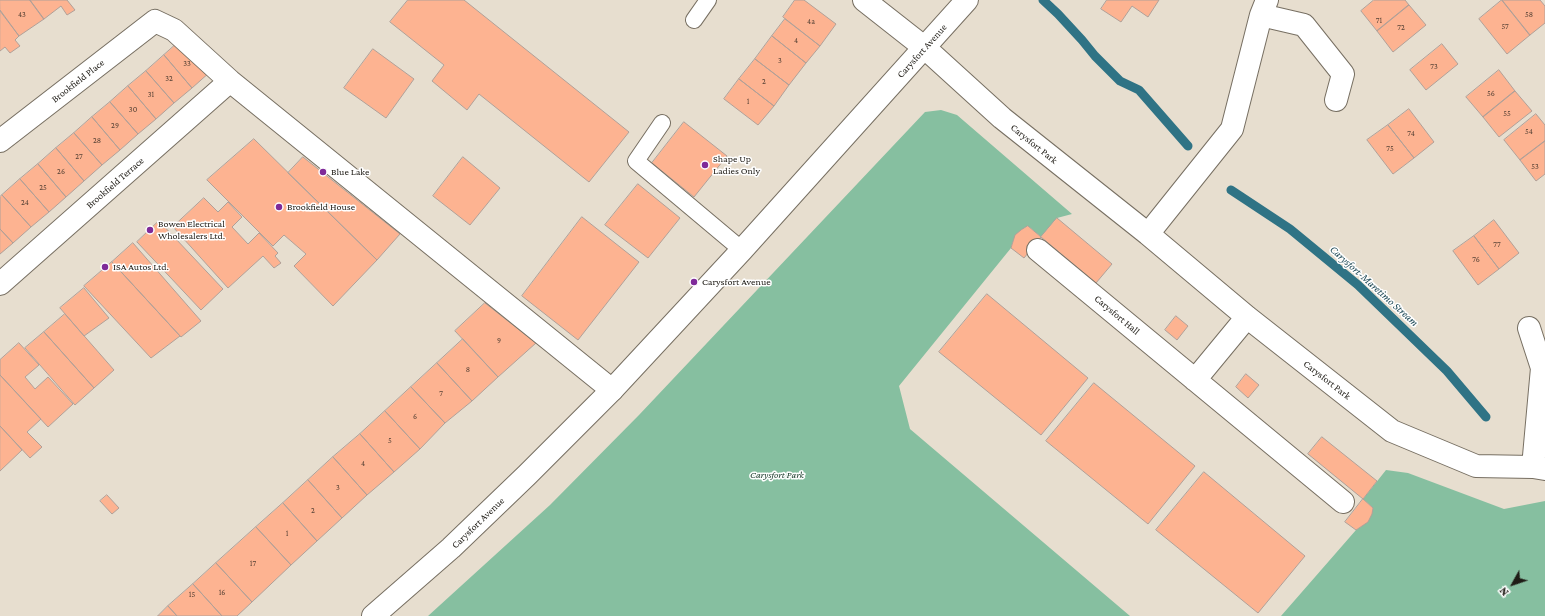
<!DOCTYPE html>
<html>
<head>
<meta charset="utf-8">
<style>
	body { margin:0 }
	#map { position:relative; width:1545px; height:616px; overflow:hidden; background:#e7decf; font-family:"Crimson Pro",serif }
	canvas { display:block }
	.north { position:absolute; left:1493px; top:564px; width:40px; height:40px; -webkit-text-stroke:3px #fff; paint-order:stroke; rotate:230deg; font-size:11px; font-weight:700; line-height:16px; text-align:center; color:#1f1c16 }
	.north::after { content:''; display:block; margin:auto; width:14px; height:18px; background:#1f1c16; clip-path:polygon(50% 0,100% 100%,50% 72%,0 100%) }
</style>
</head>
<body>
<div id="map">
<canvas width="1545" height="616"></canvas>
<div class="north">N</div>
</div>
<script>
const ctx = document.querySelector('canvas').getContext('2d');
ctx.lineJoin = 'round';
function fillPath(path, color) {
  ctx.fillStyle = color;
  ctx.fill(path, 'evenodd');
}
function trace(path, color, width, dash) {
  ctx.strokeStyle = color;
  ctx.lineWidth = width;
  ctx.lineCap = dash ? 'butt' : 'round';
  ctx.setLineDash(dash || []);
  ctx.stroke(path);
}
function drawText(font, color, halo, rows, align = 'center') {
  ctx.font = font + ' "Crimson Pro",serif';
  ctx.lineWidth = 3;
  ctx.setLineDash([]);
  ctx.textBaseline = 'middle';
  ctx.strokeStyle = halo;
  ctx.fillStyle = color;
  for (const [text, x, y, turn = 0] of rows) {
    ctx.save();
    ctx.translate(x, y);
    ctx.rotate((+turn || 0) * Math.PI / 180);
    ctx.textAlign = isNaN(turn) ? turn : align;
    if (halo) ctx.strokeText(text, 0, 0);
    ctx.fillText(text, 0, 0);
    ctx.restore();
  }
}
fillPath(new Path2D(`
	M941,110L957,115L1072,214L1057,218L1041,237L1028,226C1018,231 1014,237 1011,248L899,386L910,429L1130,616H428L550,505L639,415L925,112Z
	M1386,470L1408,473L1504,509L1545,501V616H1281L1356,530C1366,524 1371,519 1373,508L1363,499Z`), '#86bfa0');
trace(new Path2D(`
	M1043,0L1058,14L1082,40L1095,56L1120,81L1139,90L1188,146
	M1231,190L1290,229L1358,285L1447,371L1486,417`), '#2f7385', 9);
const building = new Path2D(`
	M0,0H30L44,19L19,36L0,10Z
	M30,0H67L75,10L67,15L61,6L44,19Z
	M408,0H464L629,132L589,182L479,94L467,110L432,81L444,65L390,22Z
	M795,0H804L836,24L820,46L783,17Z
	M1107,0H1159L1148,17L1132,6L1121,22L1101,9Z
	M1374,0H1405L1409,5L1377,31L1361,11Z
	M1502,0L1530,35L1507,54L1479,19Z
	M1502,0H1540L1545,6V23L1530,35Z
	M1409,5L1426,25L1393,52L1377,31Z
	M0,11L19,36L15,40L20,46L10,53L5,47L0,51Z
	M785,19L820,46L806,63L772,36Z
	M772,36L806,63L789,85L755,59Z
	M182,39L210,72L192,88L164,55Z
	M1442,44L1458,64L1426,90L1410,70Z
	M373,49L414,79L386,118L344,88Z
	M164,55L192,88L174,103L146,71Z
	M755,59L789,85L774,106L739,79Z
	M1499,70L1515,91L1483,117L1466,97Z
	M146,71L174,103L156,119L128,86Z
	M739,79L774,106L758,125L724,99Z
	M128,86L156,119L138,134L110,102Z
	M1515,91L1532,111L1499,137L1483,117Z
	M110,102L138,134L120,150L92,117Z
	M1409,109L1434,142L1414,158L1388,125Z
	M1536,114L1545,125V141L1520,160L1504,140Z
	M92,117L120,150L102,165L74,133Z
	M684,122L727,156L694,197L652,163Z
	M1388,125L1414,158L1393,174L1367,140Z
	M74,133L102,165L84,181L56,148Z
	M254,139L377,260L333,306L294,266L306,254L284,235L273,246L207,180Z
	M1545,141V174L1536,181L1520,160Z
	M56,148L84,181L66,197L38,164Z
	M303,157L400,234L377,260L288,173Z
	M463,157L500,188L470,225L433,196Z
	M38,164L66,197L49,212L20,179Z
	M20,179L49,212L31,227L2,195Z
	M638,184L680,218L648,258L605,225Z
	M2,195L31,227L13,243L0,229V197Z
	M204,198L218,212L228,202L242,217L232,227L248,244L259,233L278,253L275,256L281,263L274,268L263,256L228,288L173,227Z
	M582,217L639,262L578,340L522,296Z
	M1057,218L1112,264L1096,283L1041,237Z
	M1494,220L1519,253L1499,269L1474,236Z
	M159,221L223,289L201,310L137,242Z
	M1028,226L1041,237L1024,258L1011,248L1015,235L1021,230Z
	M0,229L13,243L0,254Z
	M1474,236L1499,269L1478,285L1453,251Z
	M133,243L201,321L181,337L112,262Z
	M112,262L180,336L151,358L84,286Z
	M84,288L109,318L84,336L60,308Z
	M987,294L1088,378L1041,435L939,352Z
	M485,303L536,343L498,377L455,331Z
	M65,314L114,370L94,388L44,332Z
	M1176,316L1188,326L1177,340L1165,330Z
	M44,332L94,388L75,405L25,348Z
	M463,339L498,377L472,401L437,363Z
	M19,343L39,365L25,377L35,389L48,377L73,404L48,427L0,375V360Z
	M437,363L472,401L445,423L411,387Z
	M1246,374L1259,385L1248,398L1236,387Z
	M0,375L41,419L27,432L42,447L30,458L0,426Z
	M1094,383L1195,466L1148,524L1046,441Z
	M411,387L445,423L420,449L385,411Z
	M385,411L420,449L394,472L360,434Z
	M0,426L22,450L0,471Z
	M360,434L394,472L367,495L333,457Z
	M1322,437L1377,481L1363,499L1308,454Z
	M333,457L367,495L342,518L308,480Z
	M1204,472L1305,556L1258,613L1156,530Z
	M308,480L342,518L317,541L283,503Z
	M107,495L119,508L112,514L100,501Z
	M1363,499L1373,508L1372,514L1368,522L1356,530L1345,522Z
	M283,503L317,541L291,565L256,527Z
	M256,527L291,565L252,602L216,563Z
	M216,563L252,602L237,616H222L193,584Z
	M193,584L222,616H177L168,606Z
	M168,606L177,616H158Z`);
fillPath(building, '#fdb391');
trace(building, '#b0a098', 1);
const service = new Path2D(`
	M694,20L708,0
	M662,123L636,161L742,250`);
const minor = new Path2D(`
	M864,0L925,48L1002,118L1148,234L1247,317L1392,431L1476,466L1533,467L1545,469
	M1267,0L1261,15L1304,25L1343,74L1336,100
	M0,141L155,21L174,30L230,81L612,390
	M1148,234L1232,129L1261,15
	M1038,250L1343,502
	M0,284L230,81
	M1529,328L1542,368L1533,467
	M1195,380L1247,317`);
const secondary = new Path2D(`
	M373,616L451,548L527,475L612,390L742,250L967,0`);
trace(service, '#776f62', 18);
trace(minor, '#776f62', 24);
trace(secondary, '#776f62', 24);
trace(service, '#fff', 16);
trace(minor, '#fff', 22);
trace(secondary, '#fff', 22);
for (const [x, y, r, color] of [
	[705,165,4,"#7f2a99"],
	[323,172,4,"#7f2a99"],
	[279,207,4,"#7f2a99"],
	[150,230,4,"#7f2a99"],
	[105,267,4,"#7f2a99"],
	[694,282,4,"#7f2a99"]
]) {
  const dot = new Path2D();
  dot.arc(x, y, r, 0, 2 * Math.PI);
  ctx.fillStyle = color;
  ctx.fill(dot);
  trace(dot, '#fff', 1.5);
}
drawText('8px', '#564235', null, [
	["43",22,15],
	["58",1529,15],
	["71",1379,21],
	["4a",811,22],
	["57",1505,27],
	["72",1401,28],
	["4",796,41],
	["3",780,61],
	["33",187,64],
	["73",1434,67],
	["32",169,79],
	["2",764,82],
	["56",1491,94],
	["31",151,95],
	["1",748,102],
	["30",133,110],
	["55",1507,114],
	["29",115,126],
	["54",1529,132],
	["74",1411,134],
	["28",97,141],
	["75",1390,149],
	["27",79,157],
	["53",1535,167],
	["26",61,172],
	["25",43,188],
	["24",25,203],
	["77",1497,245],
	["76",1476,260],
	["9",499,341],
	["8",468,370],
	["7",441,394],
	["6",415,417],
	["5",390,441],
	["4",363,464],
	["3",338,488],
	["2",313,511],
	["1",287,534],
	["17",253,564],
	["16",222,593],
	["15",192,595]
]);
drawText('10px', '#1f1c16', '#fff', [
	["Carysfort Avenue",922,51,-48],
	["Brookfield Place",78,81,-38],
	["Carysfort Park",1034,144,39],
	["Brookfield Terrace",115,183,-41],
	["Carysfort Hall",1117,315,40],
	["Carysfort Park",1327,380,38],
	["Carysfort Avenue",478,523,-44]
]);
drawText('10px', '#1f1c16', '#fff', [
	["Shape Up",713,159],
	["Ladies Only",713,171],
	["Blue Lake",331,172],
	["Brookfield House",287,207],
	["Bowen Electrical",158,224],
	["Wholesalers Ltd.",158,236],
	["ISA Autos Ltd.",113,267],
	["Carysfort Avenue",702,282]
], 'left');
drawText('italic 10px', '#143726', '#fff', [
	["Carysfort Park",777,475]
]);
drawText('italic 11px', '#234d5a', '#fff', [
	["Carysfort-Maretimo Stream",1374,286,42]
]);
</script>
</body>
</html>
